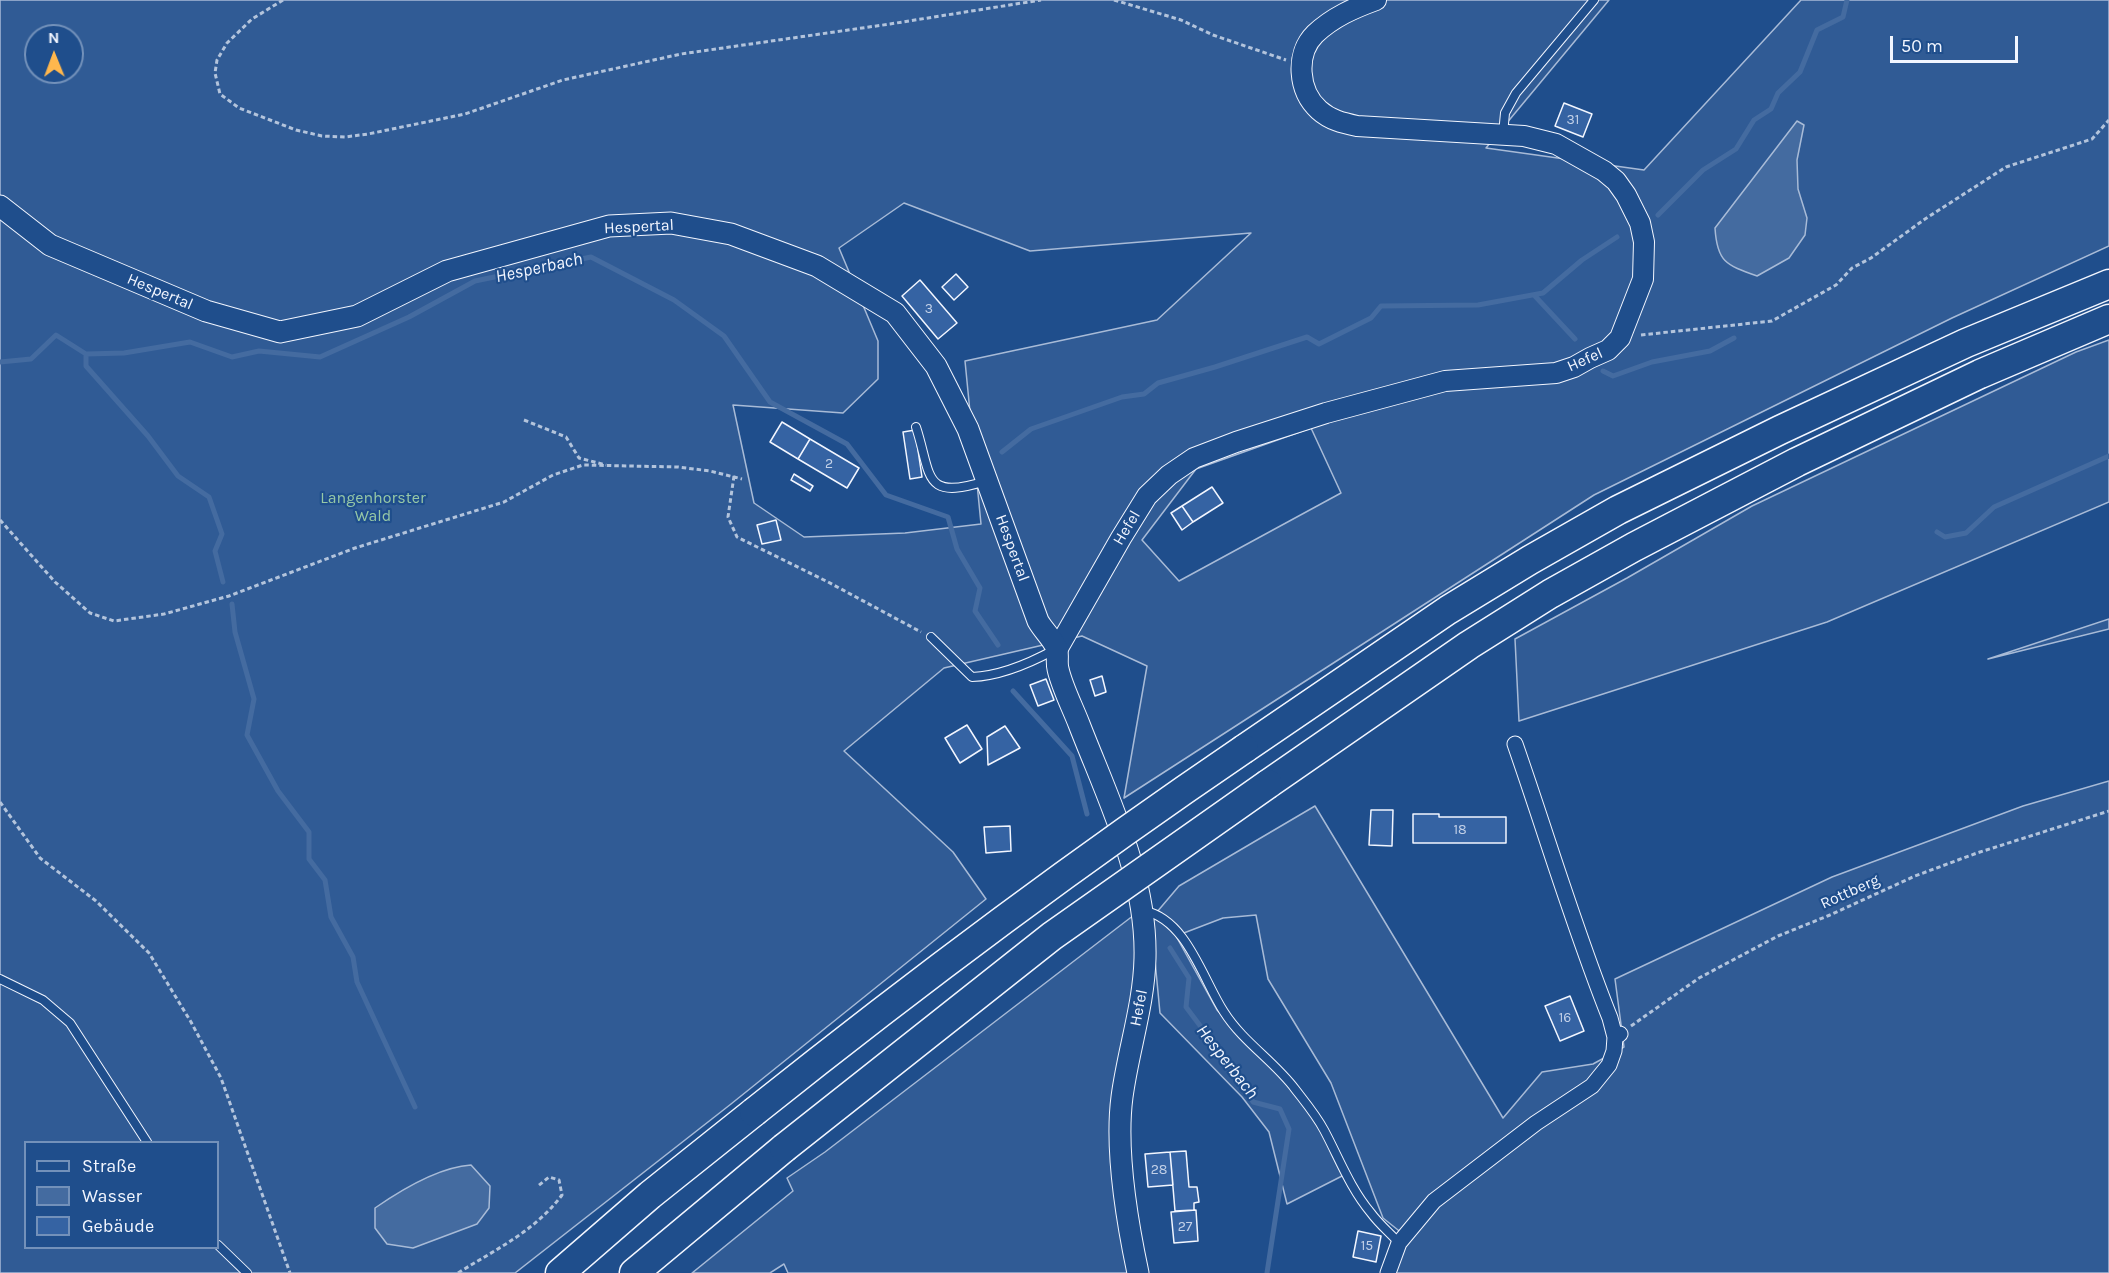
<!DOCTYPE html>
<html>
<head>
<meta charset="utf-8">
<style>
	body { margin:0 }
	#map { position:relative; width:2109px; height:1273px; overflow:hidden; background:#1f4e8c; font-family:Karla,sans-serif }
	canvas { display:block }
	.legend { position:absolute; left:24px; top:1141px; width:195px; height:108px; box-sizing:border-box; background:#1f4e8c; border:2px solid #7391ba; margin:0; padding:8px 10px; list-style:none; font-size:18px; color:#f2f6ff }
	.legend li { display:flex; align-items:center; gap:12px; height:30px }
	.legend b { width:30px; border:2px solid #7391ba }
	.north { position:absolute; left:24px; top:24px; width:60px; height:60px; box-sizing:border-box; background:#1f4e8c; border:2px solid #7391ba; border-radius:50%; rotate:359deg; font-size:16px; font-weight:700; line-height:24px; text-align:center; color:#f2f6ff }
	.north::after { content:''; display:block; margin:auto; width:21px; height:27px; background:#ffb74d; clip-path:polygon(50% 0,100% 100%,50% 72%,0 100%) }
	.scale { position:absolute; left:1890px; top:36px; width:128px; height:27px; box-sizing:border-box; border:3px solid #f2f6ff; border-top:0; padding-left:8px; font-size:18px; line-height:21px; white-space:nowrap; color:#f2f6ff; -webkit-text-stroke:4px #1f4e8c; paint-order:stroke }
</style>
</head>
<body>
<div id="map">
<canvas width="2109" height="1273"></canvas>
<ul class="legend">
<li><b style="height:8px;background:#1f4e8c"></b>Straße</li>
<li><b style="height:16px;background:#446ba0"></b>Wasser</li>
<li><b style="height:16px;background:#3563a3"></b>Gebäude</li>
</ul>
<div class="north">N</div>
<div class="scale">50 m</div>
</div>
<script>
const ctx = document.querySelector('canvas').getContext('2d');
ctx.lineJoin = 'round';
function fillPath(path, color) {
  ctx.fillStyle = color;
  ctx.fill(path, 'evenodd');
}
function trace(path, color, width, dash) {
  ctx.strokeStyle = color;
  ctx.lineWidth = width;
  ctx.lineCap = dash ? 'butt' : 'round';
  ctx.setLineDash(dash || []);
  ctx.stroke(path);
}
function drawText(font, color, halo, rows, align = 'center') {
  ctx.font = font + ' Karla,sans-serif';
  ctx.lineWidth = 4.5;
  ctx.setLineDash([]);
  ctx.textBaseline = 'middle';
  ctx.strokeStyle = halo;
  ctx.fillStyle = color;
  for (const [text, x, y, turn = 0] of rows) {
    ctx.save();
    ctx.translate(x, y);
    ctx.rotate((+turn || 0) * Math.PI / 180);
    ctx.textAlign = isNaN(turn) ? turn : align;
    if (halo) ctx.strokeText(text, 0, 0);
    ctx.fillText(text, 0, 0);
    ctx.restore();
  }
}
const built = new Path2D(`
	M0,0H1609L1486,148L1644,170L1801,0H2109V246L1952,318L1594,495L1124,798L1147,666L1082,636L944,668L844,751L953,852L986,899L731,1104L515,1273H0ZM36,36H72V72H36ZM904,203L1030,251L1251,233L1157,320L965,361L981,524L905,533L804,537L754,503L733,405L843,413L878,379V341L839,248ZM1311,428L1341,493L1179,581L1142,540L1196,469ZM26,1142H218V1248H26Z
	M2109,340V502L1827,622L1519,721L1515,639L1627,578L1752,506L2076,352Z
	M2109,619V629L1988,659Z
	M2109,781V1273H1394L1408,1238L1383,1218L1331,1083L1268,979L1256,915L1223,918L1176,936L1217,1010L1289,1085L1323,1130L1344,1175L1287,1204L1269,1132L1242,1097L1160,1013L1151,919L1179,886L1315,806L1503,1118L1542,1072L1593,1064L1624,1047L1615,979L1832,877L2023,806Z
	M1143,911L1122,1097L1138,1273H788L784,1264L770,1273H692L793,1191L787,1178L825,1152L1134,915Z`);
fillPath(built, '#305b95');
trace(built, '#a8bbd7', 1.5);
const water = new Path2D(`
	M1797,121L1804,125L1797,160L1798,189L1807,218L1805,235L1789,258L1757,276C1726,265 1717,262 1715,228Z
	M471,1165L490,1186L489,1208L477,1224L413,1248L387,1244L375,1228V1208C401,1190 440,1167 471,1165Z`);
fillPath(water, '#446ba0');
trace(water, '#a8bbd7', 1.5);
trace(new Path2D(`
	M1658,215L1703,170L1736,149L1754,120L1771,109L1778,93L1800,72L1817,30L1843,17L1847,0
	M1534,295L1575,339
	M86,354V366L148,436L178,476L209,497L222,534L215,551L223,582
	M0,362L31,359L56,335L86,354L124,353L190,342L232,357L259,351L320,357L409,317L475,281L591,257L674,300L724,336L770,402L847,444L886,495L948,517L957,549L980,588L975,611L998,645
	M1603,371L1613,376L1652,362L1710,351L1734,338
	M1002,452L1031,429L1122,397L1144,394L1158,383L1215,367L1307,337L1319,344L1371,318L1381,306L1478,305L1543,293L1582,260L1617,237
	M1937,532L1945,537L1966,533L1994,507L2109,456
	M232,604L235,632L254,699L247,735L278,791L309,832V859L325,880L331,917L353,957L357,982L415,1107
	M1013,691L1072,756L1087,814
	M1170,948L1189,978L1186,1007L1244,1084L1253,1102L1280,1109L1289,1129L1267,1273`), '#446ba0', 5);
const building = new Path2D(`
	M1564,103L1592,114L1583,137L1555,126Z
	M956,274L968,287L954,300L942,287Z
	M920,280L957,323L938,339L902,296Z
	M782,422L810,439L798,459L770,442Z
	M915,430L922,477L910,479L903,432Z
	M810,439L859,468L847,488L798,459Z
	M794,474L813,486L810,491L791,480Z
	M1212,487L1223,503L1193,522L1182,506Z
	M1182,506L1193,522L1182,530L1171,513Z
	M776,520L781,540L762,544L757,525Z
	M1102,676L1106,692L1095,696L1090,680Z
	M1046,679L1054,700L1038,706L1030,685Z
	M967,725L982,749L960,763L945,738Z
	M1005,726L1020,748L988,765L987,737Z
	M1371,810H1393L1392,846L1369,845Z
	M1413,814H1439V817H1506V843H1413Z
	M1010,826L1011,851L986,853L984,827Z
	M1570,996L1584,1031L1560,1041L1545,1006Z
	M1186,1151L1189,1187H1197L1199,1202L1194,1203V1210L1175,1211L1170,1152Z
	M1170,1152L1173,1185L1148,1187L1145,1154Z
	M1196,1210L1198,1241L1174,1243L1171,1212Z
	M1358,1231L1381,1236L1376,1262L1353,1257Z`);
fillPath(building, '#3563a3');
trace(building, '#f2f6ff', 1.5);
const service = new Path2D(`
	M1503,134L1505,113L1516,93L1594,0
	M916,427C932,476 922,501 986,481
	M931,637L972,677C999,676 1030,663 1054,650
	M1145,911C1187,920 1203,980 1224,1012C1243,1042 1274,1061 1295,1089C1305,1102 1316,1115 1324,1130C1339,1158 1350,1188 1371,1213C1379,1224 1390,1233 1399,1243
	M0,979L43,1000L70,1023L147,1142
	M218,1245L247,1273`);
const minor = new Path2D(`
	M1515,744C1547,836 1574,928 1610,1018L1615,1037
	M1388,1273L1399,1243L1434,1201L1536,1123L1592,1086L1609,1065L1614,1051L1615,1037L1620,1034`);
const tertiary = new Path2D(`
	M1058,648L1121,538L1147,496L1169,475L1194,458L1236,442L1326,413L1445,381L1556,373L1574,367L1590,358L1608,350L1620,338L1643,279L1644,242L1640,223L1626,195L1616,181L1604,171L1556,144L1524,136L1357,126C1343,123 1330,120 1319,110C1298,91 1295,54 1315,34C1333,17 1354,8 1376,0`);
const secondary = new Path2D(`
	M0,206L50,245L206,311L280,332L357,316L447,271L609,226L671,223L731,234L817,266L895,313L936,366L968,429L1038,621C1043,630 1052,638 1056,647C1059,652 1056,662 1058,669C1062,687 1072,706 1079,724C1108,799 1147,876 1145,958C1144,1005 1128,1051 1122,1097C1115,1150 1127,1221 1138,1273`);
const motorway = new Path2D(`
	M1244,749L1448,610L1530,560L1618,510L1780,430L1966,343L2109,284
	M1268,784L1469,645L1550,594L1634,547L1797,462L1980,374L2109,319
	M560,1273L650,1195L754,1112
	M634,1273L784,1148`);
trace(service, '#f2f6ff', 10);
trace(minor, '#f2f6ff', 17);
trace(tertiary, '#f2f6ff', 22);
trace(secondary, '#f2f6ff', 23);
trace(motorway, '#f2f6ff', 31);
trace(new Path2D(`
	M283,0L252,19L227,43L217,60L215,73L220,94L239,108L296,130L322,136L345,137L368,134L465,114L563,80L681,54L890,24L1041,0
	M1114,0L1181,20L1213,35L1286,60
	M1641,335L1772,321L1836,285L1852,268L1871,258L1925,219L2006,167L2092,139L2109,120
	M524,420L566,437L579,458L606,465
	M734,476L728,517L737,537L828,582L921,632
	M0,520L55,582L90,613L114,621L164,614L229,596L355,548L504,502L553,475L583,465L678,467L710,471L742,479
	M0,802L40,858L96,901L149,953L191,1022L221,1078L290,1273
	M1631,1026L1699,978L1778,936L1830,915L1915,876L1977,853L2109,811
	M458,1273C496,1249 534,1232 562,1195L559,1180L549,1177L538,1186`), '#b3c4dc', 3, [4.5, 3]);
trace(service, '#1f4e8c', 8);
trace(minor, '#1f4e8c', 15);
trace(tertiary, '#1f4e8c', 20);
trace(secondary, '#1f4e8c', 21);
trace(motorway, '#1f4e8c', 28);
const motorwayBridge = new Path2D(`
	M754,1112C913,985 1076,863 1244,749
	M784,1148L1052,936L1268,784`);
trace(motorwayBridge, '#f2f6ff', 31, []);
trace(motorwayBridge, '#1f4e8c', 28);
drawText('14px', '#c3d1e8', null, [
	["31",1573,120],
	["3",929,309],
	["2",829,464],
	["18",1460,830],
	["16",1565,1018],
	["28",1159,1170],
	["27",1185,1227],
	["15",1367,1246]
]);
drawText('16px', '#f2f6ff', '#1f4e8c', [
	["Hespertal",639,227,-3],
	["Hespertal",160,292,23],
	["Hefel",1585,360,-24],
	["Hefel",1127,528,-59],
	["Hespertal",1012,548,70],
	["Rottberg",1850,892,-24],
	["Hefel",1139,1008,-79]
]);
drawText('16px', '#97c8a6', '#1f4e8c', [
	["Langenhorster",373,498],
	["Wald",373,516]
]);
drawText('italic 18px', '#f2f6ff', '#1f4e8c', [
	["Hesperbach",539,268,-12],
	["Hesperbach",1227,1062,52]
]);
</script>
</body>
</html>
